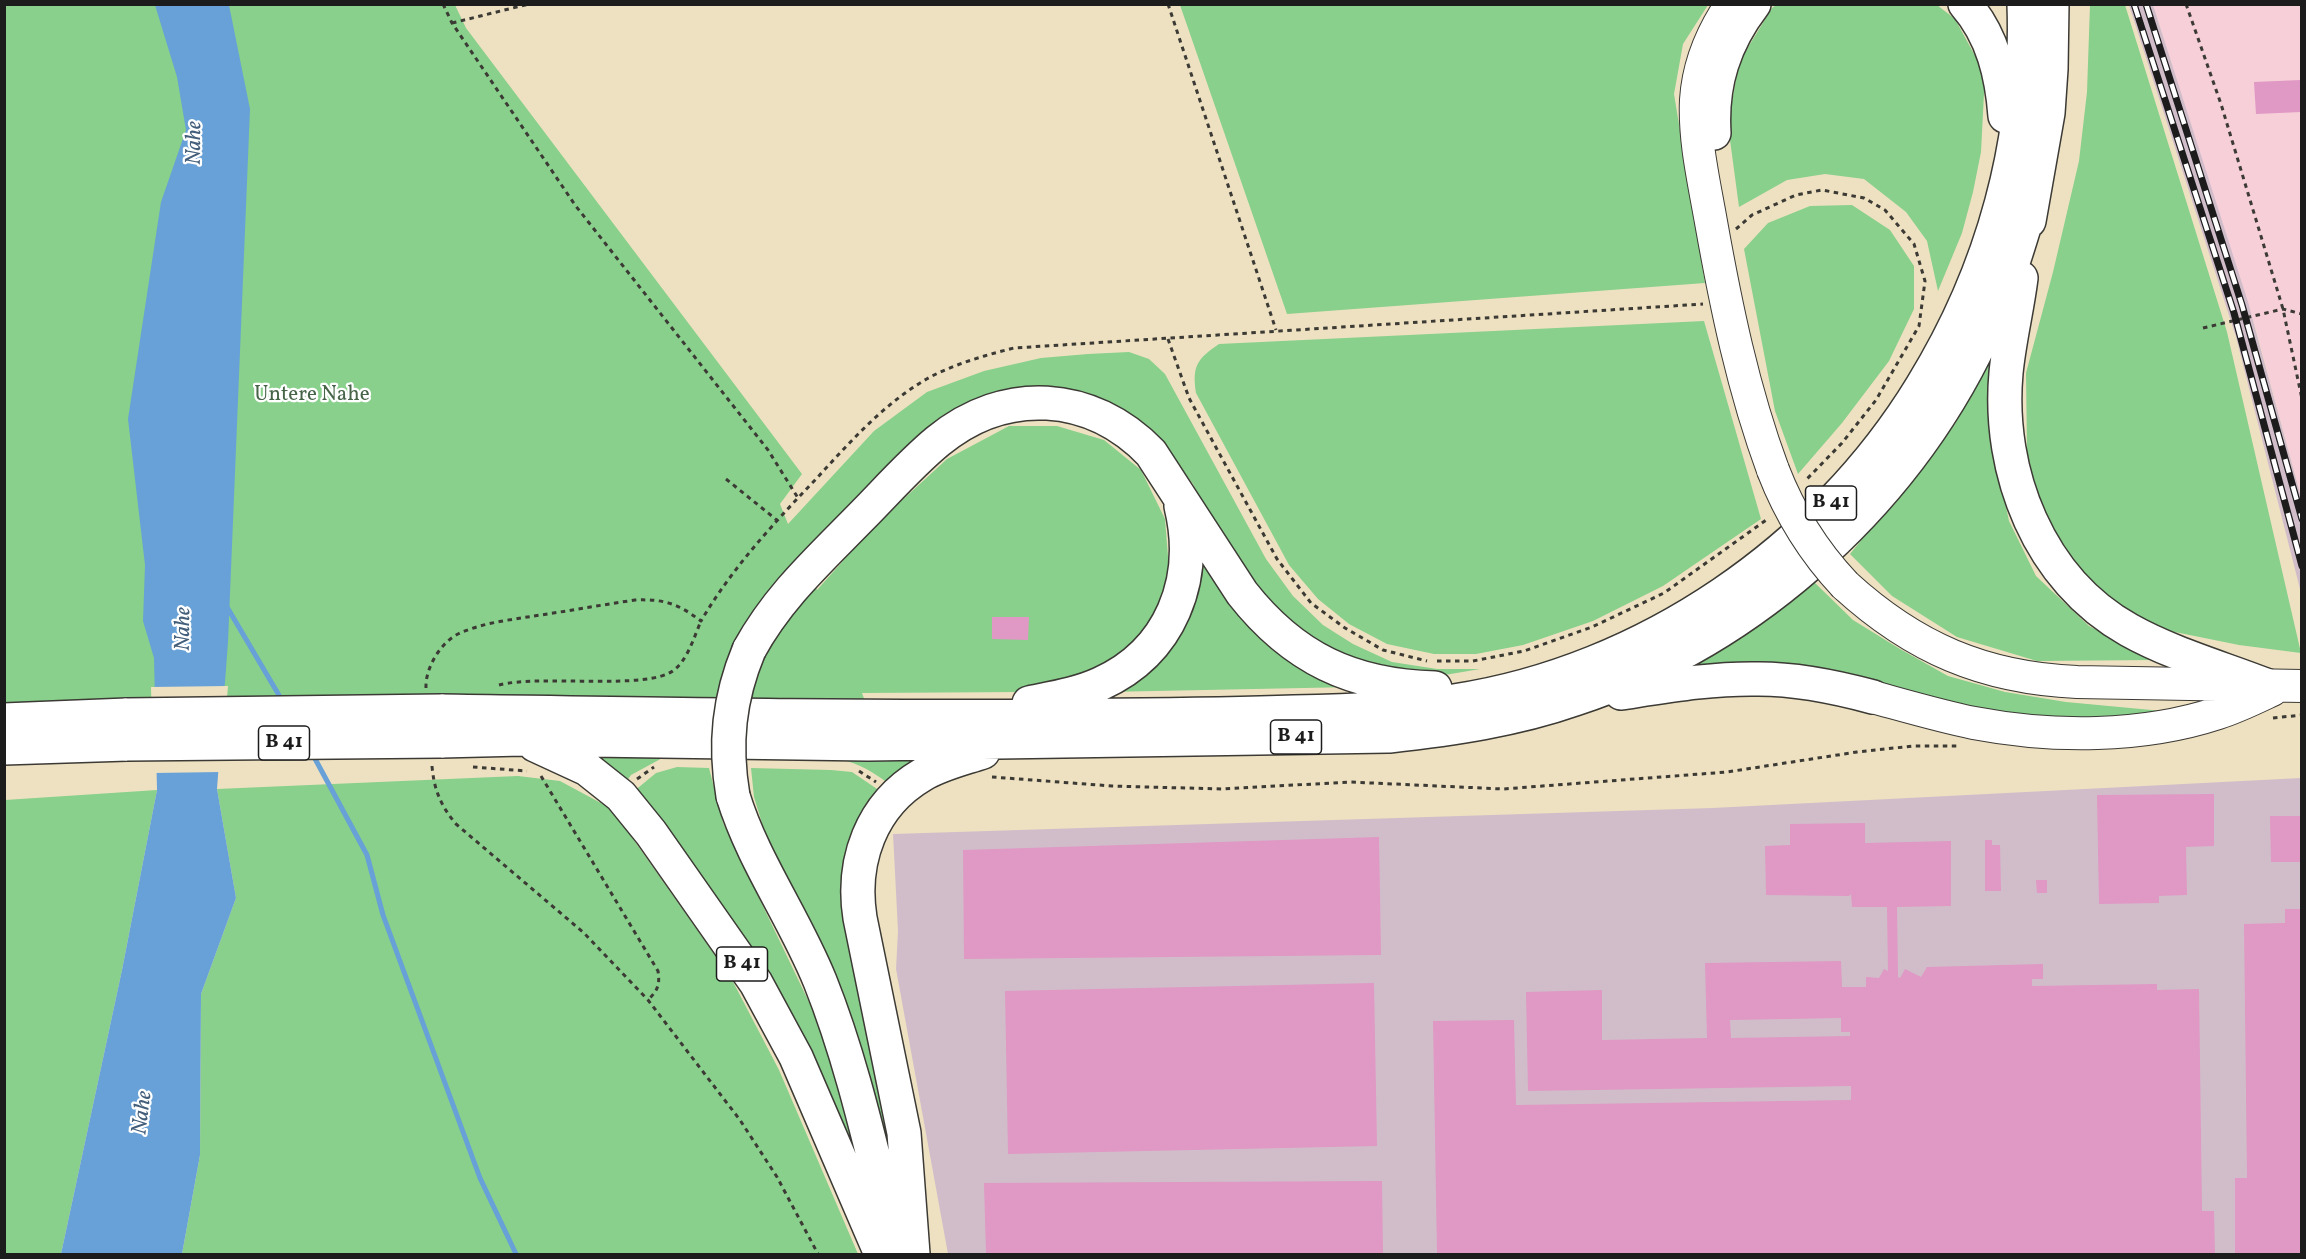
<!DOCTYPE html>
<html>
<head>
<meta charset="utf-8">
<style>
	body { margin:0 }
	#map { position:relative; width:2306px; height:1259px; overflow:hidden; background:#eee1c1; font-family:Vollkorn,serif }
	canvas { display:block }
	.frame { position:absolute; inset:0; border:6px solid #1c1c1c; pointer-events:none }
</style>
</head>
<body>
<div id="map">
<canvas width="2306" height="1259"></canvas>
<div class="frame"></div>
</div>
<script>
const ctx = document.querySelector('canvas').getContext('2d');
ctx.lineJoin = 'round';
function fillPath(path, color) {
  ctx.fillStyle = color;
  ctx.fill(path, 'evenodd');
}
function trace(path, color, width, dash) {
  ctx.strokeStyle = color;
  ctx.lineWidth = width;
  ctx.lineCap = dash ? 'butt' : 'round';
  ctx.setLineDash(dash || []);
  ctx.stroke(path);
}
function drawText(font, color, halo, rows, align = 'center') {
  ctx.font = font + ' Vollkorn,serif';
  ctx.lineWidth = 4.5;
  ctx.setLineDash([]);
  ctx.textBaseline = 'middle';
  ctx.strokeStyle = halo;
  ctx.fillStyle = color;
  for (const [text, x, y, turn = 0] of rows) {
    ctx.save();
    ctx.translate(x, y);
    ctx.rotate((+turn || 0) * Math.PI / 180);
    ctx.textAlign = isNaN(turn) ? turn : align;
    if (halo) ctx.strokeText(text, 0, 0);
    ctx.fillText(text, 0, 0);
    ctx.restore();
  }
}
fillPath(new Path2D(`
	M2153,5H2301V497L2256,330Z`), '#f6cfd8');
fillPath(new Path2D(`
	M2129,5H2153L2248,302L2301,497V593L2236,337Z
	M2301,778V1254H948L896,969L898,931L893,834L1712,808Z`), '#d1bdca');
fillPath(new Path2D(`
	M5,4L455,5L466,28L802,474L780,504L788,524L874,431L927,392L984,371L1041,358L1088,354L1129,352L1149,359L1165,374L1266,559L1293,596L1323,625L1353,644L1392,662L1437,669H1480L1433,677L1383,674L1286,627L1217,535L1193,484L1157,438L1022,389L802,556L817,590L874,526L947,459L1009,426H1057L1104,440L1141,470L1165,519L1169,569L1159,613L1131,651L1091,677L1024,692L862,693L866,704L5,710Z
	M1180,5H1708L1683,44L1674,94L1705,283L1287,314Z
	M1776,5H1937L1955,19L1985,74L1981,152L1973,192L1962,233L1938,291L1927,241L1906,212L1864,179L1825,174L1787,180L1739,207L1728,125L1739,62L1772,8Z
	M2090,5H2125L2227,332L2301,653L2239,645L2165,630L2121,612L2065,559L2039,507L2027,451L2026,373L2053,272L2079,161L2087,92Z
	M1852,205L1890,230L1914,266V309L1889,361L1842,423L1798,474L1775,411L1744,249L1768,223L1810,206Z
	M1704,321L1761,519L1663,586L1593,621L1523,645L1476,654H1434L1387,644L1349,624L1318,599L1289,565L1196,393C1192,366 1197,359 1219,344Z
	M2001,334L1996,460L2009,521L2036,576L2089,626L2154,660L2037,661L1957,637L1892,596L1850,554L1955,424Z
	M1196,533L1353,687L1105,692L1135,675Z
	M1813,581L1853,620L1900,649L1948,676L2005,692L2066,702L2173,712L2100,720H2016L1669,676L1725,646L1771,616Z
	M565,752L666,756L631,775L624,785Z
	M946,755L890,785C874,772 860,764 839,759Z
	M677,767L709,768L723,823L820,1025L841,1093L870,1213L633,792L656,773Z
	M751,768L831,770L852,772L883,793L869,813L879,1053L902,1233L766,836L754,797Z
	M518,776L560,781L612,809L731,978L779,1070L858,1254H182L200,1155L201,994L236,898L217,789Z
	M157,790L122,970L61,1254H5V800Z`), '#88d08b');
fillPath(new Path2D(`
	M155,5H229L250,109L228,642L217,789L236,898L201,994L200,1155L182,1254H61L122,970L157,790L154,658L143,621L145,565L128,419L161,202L186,130L177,77Z`), '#67a1d7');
fillPath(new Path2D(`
	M228,686L221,772L153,773L151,687Z`), '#eee1c1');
trace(new Path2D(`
	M227,607L283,702
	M313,755L367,855L383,915L480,1178L516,1254`), '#67a1d7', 5);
fillPath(new Path2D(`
	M2301,80V112L2256,114L2254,82Z
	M992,617H1029L1028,640L992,639Z
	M2214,794V846L2186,847L2187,895L2159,896V903L2099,904L2097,795Z
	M2270,816H2301V862H2271Z
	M1865,823V843L1951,841V906L1897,907L1898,977L1900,978L1905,969L1921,977L1927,967L2043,964V979H2032V986L2157,984V990L2199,989L2202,1211H2214L2215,1254H1437L1433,1021L1514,1020L1516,1105L1851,1100V1086L1528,1091L1526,992L1602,990V1040L1707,1038L1705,963L1841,961L1842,987H1866V977L1879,978L1884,969L1888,971L1887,907H1852L1851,894L1849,896L1766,895L1765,846L1790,845V824ZM1841,1018V1032H1850V1036L1731,1038L1730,1020Z
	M1379,837L1381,955L964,959L963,850Z
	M1985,840H1992V845H2000L2001,891H1985Z
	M2036,880H2047V893H2037Z
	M2285,909H2301V1254H2235V1178H2247L2244,924L2285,923Z
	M1374,983L1377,1146L1008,1154L1005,991Z
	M1382,1181L1383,1254H986L984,1183Z`), '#e098c4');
const primary = new Path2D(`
	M1725,14C1709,40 1698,68 1696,100C1694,140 1704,182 1711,222C1726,306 1743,389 1773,470
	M1845,585C1914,648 1984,678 2077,682L2302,686
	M1873,697C1906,706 1940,716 1974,723C2053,738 2142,738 2218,713C2237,707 2255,698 2272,690`);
const trunk = new Path2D(`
	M1965,4C1993,36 2002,76 2005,116
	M1714,133C1711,84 1724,43 1754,4
	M2029,221L2048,113L2051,69L2052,4
	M2021,278C2017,310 2009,341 2006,373C1997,472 2039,580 2129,630C2172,654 2222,668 2268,686
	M749,650C778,597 818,561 860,518C885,493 910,464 938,441C1005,386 1091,391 1151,453L1242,593C1293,658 1352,686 1435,688
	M1621,693C1667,686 1713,678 1759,679C1798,679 1836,687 1873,697
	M1029,703C1053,698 1078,694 1100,684C1171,652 1199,580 1181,506
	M441,711C645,714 849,718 1053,716C1133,715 1214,715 1294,712C1347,711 1401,709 1454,701C1645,672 1822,550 1922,386C1993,271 2029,140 2024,4
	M4,720L127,715
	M441,741L522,739L868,744L1389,736C1452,729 1515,720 1575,699C1757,639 1913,496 1990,321C2008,282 2020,241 2032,201
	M535,745L587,769L621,796L651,833L756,983L796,1057L881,1254
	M4,748L127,744
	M733,796C753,861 794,917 820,981C854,1066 873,1158 896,1247
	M913,1254L904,1133L860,918C851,861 871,805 922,775C940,764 962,759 983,752`);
trace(primary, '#3c3a35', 34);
trace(trunk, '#3c3a35', 36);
trace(new Path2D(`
	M443,4L452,23L575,205L768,450L798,498
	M1168,4L1276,330
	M2186,4L2221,104L2283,309L2302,399
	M452,23L529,4
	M1736,229L1752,215L1796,195L1822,190L1864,198L1885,210L1914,244L1925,281L1919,326L1876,400L1842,443L1805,481
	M2203,328L2283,309L2302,314
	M1168,339L1189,398L1277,559L1311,603L1345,628L1383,650L1427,661
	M726,479L778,521
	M1437,661H1473L1524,651L1592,627L1664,593L1769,518
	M499,685C541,674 648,691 674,670C688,659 694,637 701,621
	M426,688C425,669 440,643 458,634C481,623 509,620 534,616C568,611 601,605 635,600C664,599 677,603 701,621C732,568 774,523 816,479C851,441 886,401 932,376C958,363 986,355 1014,348L1703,304
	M2273,718L2302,715
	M432,766C434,790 441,806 456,824L584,933L648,1000L740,1120L777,1177L818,1254
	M473,767L527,771
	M859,771L876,782
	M541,776L658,971C660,985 658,990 648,1000
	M992,777L1112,786L1222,789L1350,782L1503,789L1727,772L1857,752L1913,746H1957
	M637,779L654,767`), '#3c3a35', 3, [4.5, 4.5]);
trace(primary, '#fff', 32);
trace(trunk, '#fff', 33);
const rail = new Path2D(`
	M2134,4L2234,313L2302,566
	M2146,4L2242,305L2302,519`);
trace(rail, '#1c1c1c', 7);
trace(rail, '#fff', 4.5, [14]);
const primaryBridge = new Path2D(`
	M1773,470C1790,514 1813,551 1845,585`);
const trunkBridge = new Path2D(`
	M127,715L441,711
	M127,744L441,741
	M733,796C724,744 729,698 749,650`);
trace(primaryBridge, '#3c3a35', 34, []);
trace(trunkBridge, '#3c3a35', 36, []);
trace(primaryBridge, '#fff', 32);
trace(trunkBridge, '#fff', 33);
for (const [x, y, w] of [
	[1831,503,51],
	[1296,737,51],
	[284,743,51],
	[742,964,51]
]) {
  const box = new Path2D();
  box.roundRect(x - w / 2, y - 17, w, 34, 4.5);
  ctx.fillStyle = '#fff';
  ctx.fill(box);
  trace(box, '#1c1c1c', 1.5);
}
drawText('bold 20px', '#1c1c1c', null, [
	["B 41",1831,503],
	["B 41",1296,737],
	["B 41",284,743],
	["B 41",742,964]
]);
drawText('21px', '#476448', '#fff', [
	["Untere Nahe",312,396]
]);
drawText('italic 22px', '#425e7a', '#fff', [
	["Nahe",196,143,-89],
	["Nahe",185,629,-89],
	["Nahe",144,1113,-83]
]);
</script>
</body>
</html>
